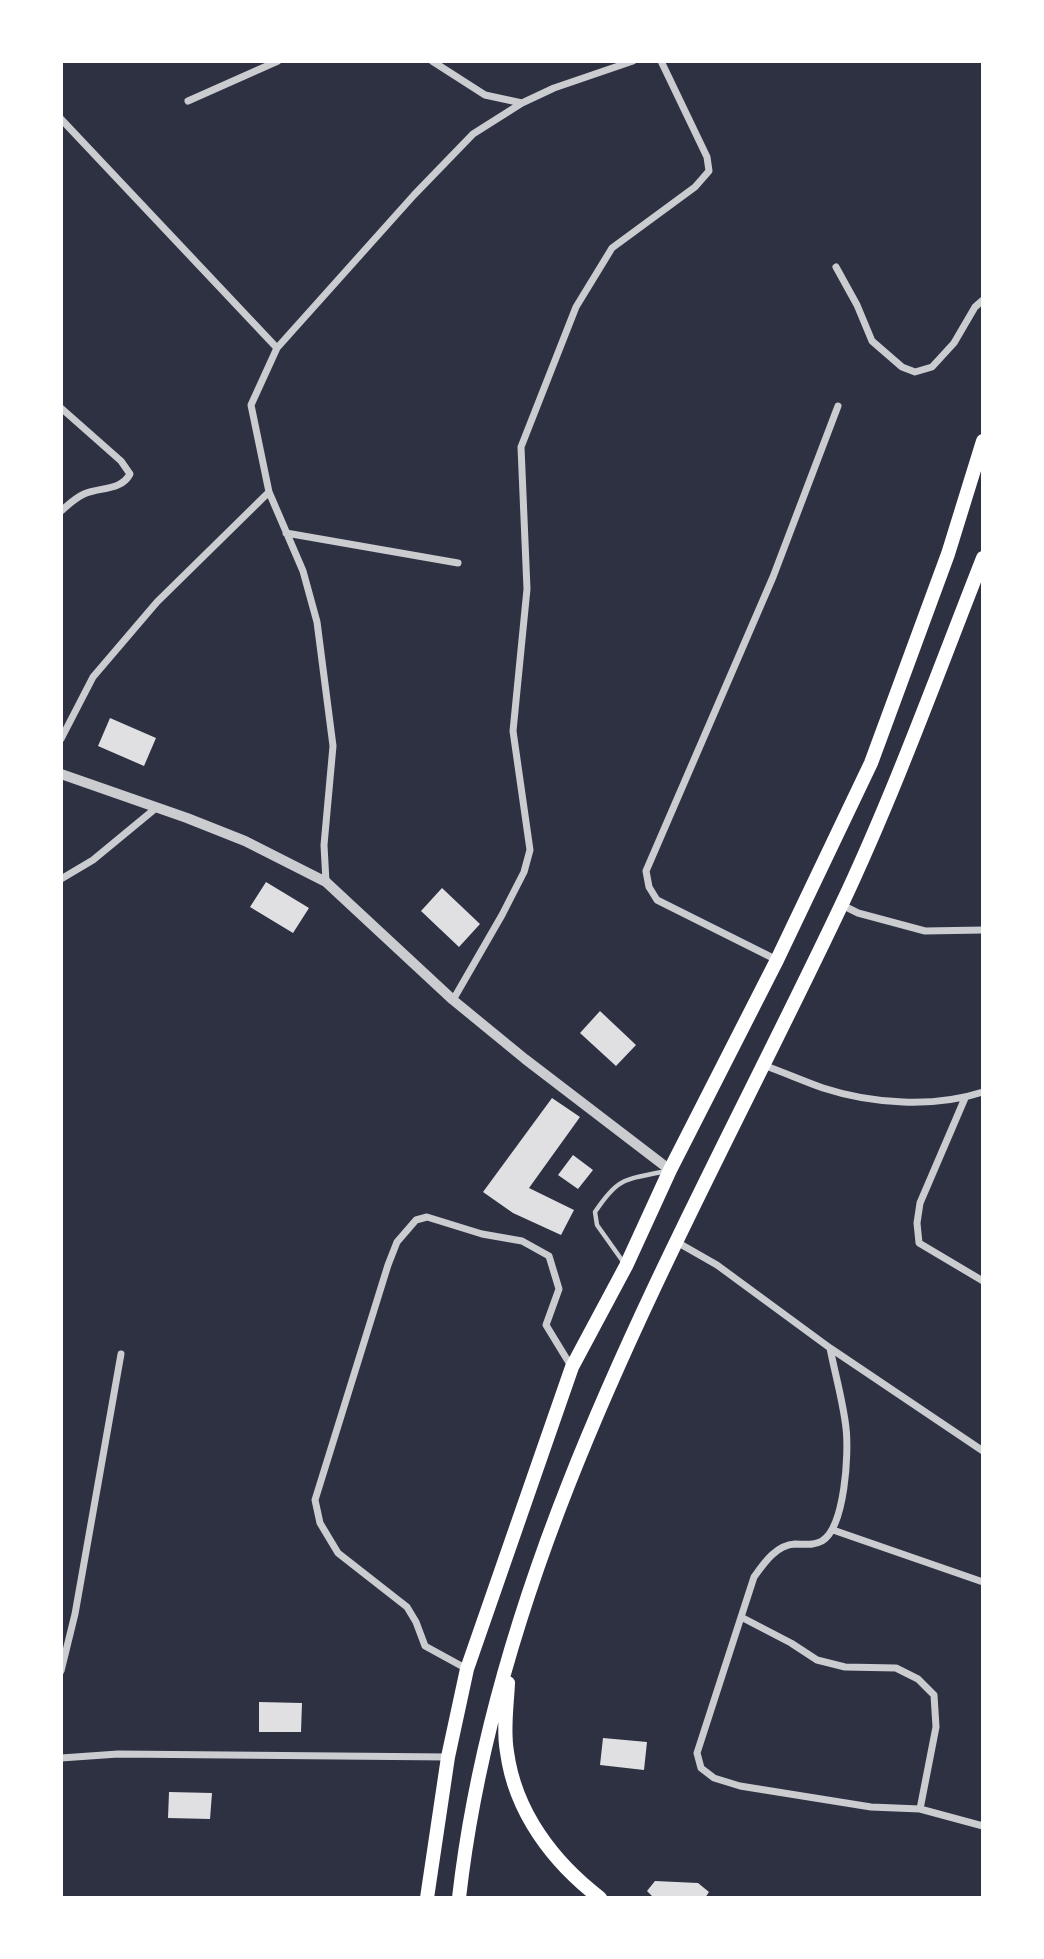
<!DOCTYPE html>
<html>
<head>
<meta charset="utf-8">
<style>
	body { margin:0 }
	#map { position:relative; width:1044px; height:1959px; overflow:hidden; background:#2d3142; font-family:Overpass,sans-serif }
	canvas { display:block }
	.frame { position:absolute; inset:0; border:63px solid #fff; pointer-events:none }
</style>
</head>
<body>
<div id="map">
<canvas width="1044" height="1959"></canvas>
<div class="frame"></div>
</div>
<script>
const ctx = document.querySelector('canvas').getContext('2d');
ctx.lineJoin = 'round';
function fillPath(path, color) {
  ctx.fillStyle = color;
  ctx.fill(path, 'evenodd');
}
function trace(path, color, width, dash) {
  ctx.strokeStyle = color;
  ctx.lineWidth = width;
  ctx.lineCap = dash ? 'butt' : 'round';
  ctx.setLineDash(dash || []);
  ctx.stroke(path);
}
fillPath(new Path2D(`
	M110,718L156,738L144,766L98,746Z
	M266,882L309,908L293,933L250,907Z
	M442,888L480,924L459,947L421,911Z
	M600,1011L636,1045L616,1066L580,1033Z
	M552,1098L580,1117L529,1188L574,1210L561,1235L513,1213L483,1192Z
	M573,1155L593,1170L578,1189L558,1175Z
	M259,1702L302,1703L301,1732H259Z
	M603,1738L647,1742L644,1770L600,1765Z
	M169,1792L212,1793L210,1819L168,1818Z
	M655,1881L698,1883L709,1892L705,1898H654L647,1891Z`), '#e0e0e3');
trace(new Path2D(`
	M624,1263L597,1225L595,1212C619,1176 625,1180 666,1171`), '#caccd0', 4.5);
trace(new Path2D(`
	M432,61L485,95L522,103
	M188,101L278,61
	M61,119L277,348
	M836,267L857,305L872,341L902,367L915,372L932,367L954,343L975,307L983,300
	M61,408L121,461L130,474C121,491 100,487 84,494C75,498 68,505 61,511
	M286,533L458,563
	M61,739L93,677L157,602L269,492
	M61,879L93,860L156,808
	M326,882L324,845L333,746L317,622L303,571L269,492L251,405L277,348L414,195L473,134L522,103L554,88L633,61
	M842,905L858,913L925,931L983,930
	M777,960L657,900L649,887L646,871L773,577L838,406
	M453,1000L502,915L524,872L530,850L513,731L527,589L521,447L576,307L612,248L695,187L709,171L707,157L661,61
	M763,1065C783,1072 803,1081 823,1088C872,1104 934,1108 983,1092
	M965,1098L920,1203L917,1223L919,1243L983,1281
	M675,1241L717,1265L830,1348L983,1451
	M830,1348C835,1374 843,1401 846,1428C849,1453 845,1527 822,1541C813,1546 804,1544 795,1544C776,1545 764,1563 754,1577L697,1753L701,1768L714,1778L740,1786L871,1807L920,1809L983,1826
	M833,1530L983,1582
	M741,1617L791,1643L817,1660L845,1667L896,1668L918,1679L934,1695L936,1727L920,1809
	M467,1669L425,1646L416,1622L407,1607L338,1553L320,1523L315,1500L388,1265L397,1242L416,1220L427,1217L482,1234L522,1241L549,1256L559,1289L546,1325L571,1366
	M61,1671L75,1614L121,1354
	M61,1758L118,1754L448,1757`), '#caccd0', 7);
trace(new Path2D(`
	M61,774L187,818L245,841L326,882L453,1000L525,1059L670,1170`), '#caccd0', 10);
trace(new Path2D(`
	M508,1683C507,1706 503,1729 507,1752C515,1812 553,1862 600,1898
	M427,1898L448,1757L467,1669L572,1367L626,1266L670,1170L777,960L871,763L948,554L983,441
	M459,1898C499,1543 690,1225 840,908C894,794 937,675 983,558`), '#fff', 14);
</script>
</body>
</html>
